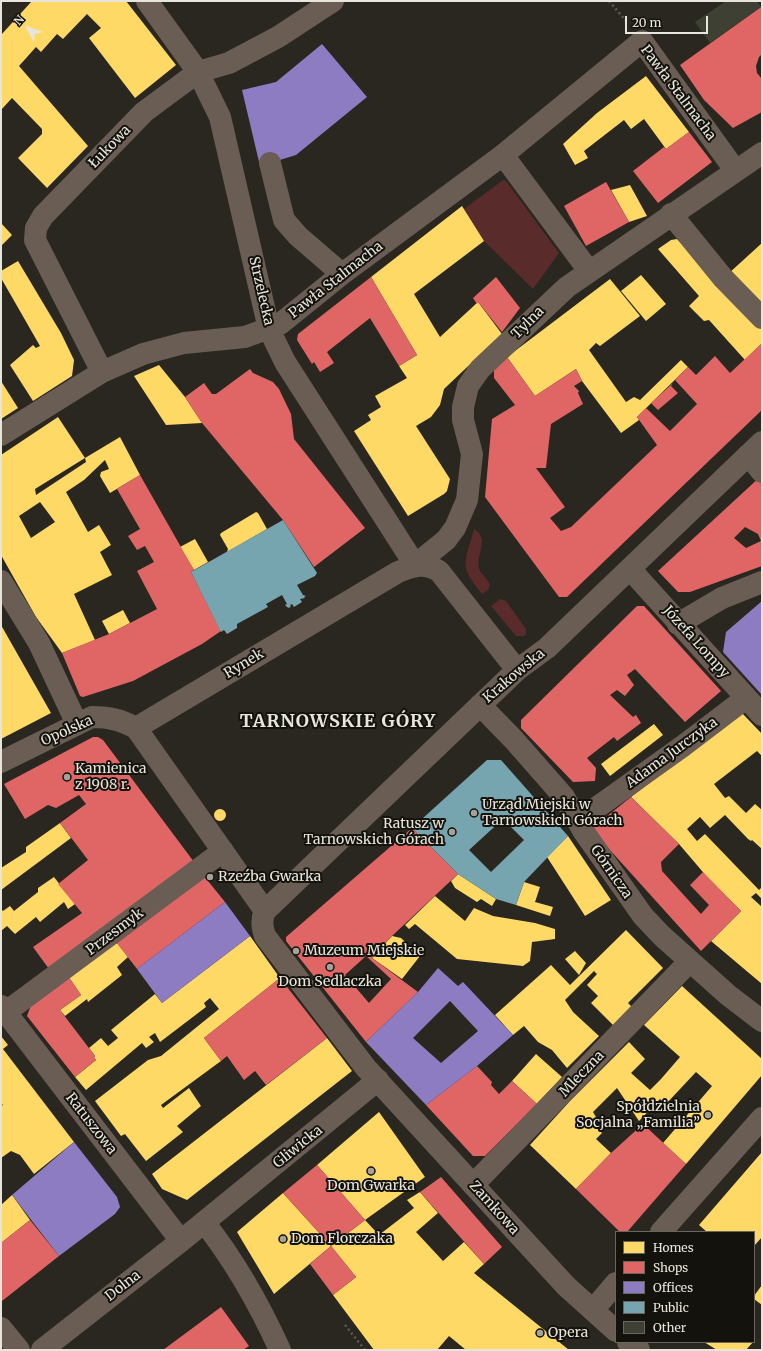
<!DOCTYPE html>
<html>
<head>
<meta charset="utf-8">
<style>
	body { margin:0 }
	#map { position:relative; width:763px; height:1351px; overflow:hidden; background:#292720; font-family:Merriweather,serif }
	canvas { display:block }
	.frame { position:absolute; inset:0; border:2px solid #e8e5dd; pointer-events:none }
	.legend { position:absolute; left:615px; top:1231px; width:140px; height:112px; box-sizing:border-box; background:#14120c; border:1px solid #696660; margin:0; padding:5px 7px; list-style:none; font-size:12px; color:#e8e5dd }
	.legend li { display:flex; align-items:center; gap:8px; height:20px }
	.legend b { width:20px; border:1px solid #696660 }
	.north { position:absolute; left:8px; top:8px; width:40px; height:40px; -webkit-text-stroke:3px #14120c; paint-order:stroke; rotate:311deg; font-size:11px; font-weight:700; line-height:16px; text-align:center; color:#e8e5dd }
	.north::after { content:''; display:block; margin:auto; width:14px; height:18px; background:#e8e5dd; clip-path:polygon(50% 0,100% 100%,50% 72%,0 100%) }
	.scale { position:absolute; left:625px; top:16px; width:83px; height:18px; box-sizing:border-box; border:2px solid #e8e5dd; border-top:0; padding-left:5px; font-size:12px; line-height:14px; white-space:nowrap; color:#e8e5dd; -webkit-text-stroke:3px #14120c; paint-order:stroke }
</style>
</head>
<body>
<div id="map">
<canvas width="763" height="1351"></canvas>
<div class="frame"></div>
<ul class="legend">
<li><b style="height:11px;background:#ffd966"></b>Homes</li>
<li><b style="height:11px;background:#e06666"></b>Shops</li>
<li><b style="height:11px;background:#8e7cc3"></b>Offices</li>
<li><b style="height:11px;background:#76a5af"></b>Public</li>
<li><b style="height:11px;background:#3d4033"></b>Other</li>
</ul>
<div class="north">N</div>
<div class="scale">20 m</div>
</div>
<script>
const ctx = document.querySelector('canvas').getContext('2d');
ctx.lineJoin = 'round';
function fillPath(path, color) {
  ctx.fillStyle = color;
  ctx.fill(path, 'evenodd');
}
function trace(path, color, width, dash) {
  ctx.strokeStyle = color;
  ctx.lineWidth = width;
  ctx.lineCap = dash ? 'butt' : 'round';
  ctx.setLineDash(dash || []);
  ctx.stroke(path);
}
function drawText(font, color, halo, rows, align = 'center') {
  ctx.font = font + ' Merriweather,serif';
  ctx.lineWidth = 4;
  ctx.setLineDash([]);
  ctx.textBaseline = 'middle';
  ctx.strokeStyle = halo;
  ctx.fillStyle = color;
  for (const [text, x, y, turn = 0] of rows) {
    ctx.save();
    ctx.translate(x, y);
    ctx.rotate((+turn || 0) * Math.PI / 180);
    ctx.textAlign = isNaN(turn) ? turn : align;
    if (halo) ctx.strokeText(text, 0, 0);
    ctx.fillText(text, 0, 0);
    ctx.restore();
  }
}
fillPath(new Path2D(`
	M503,180L506,181L559,253L533,289L484,241L464,209Z
	M474,529C491,539 475,555 479,569C482,575 488,579 490,585L488,590L482,594C458,565 465,563 474,529Z
	M500,599L506,601L526,629V634L524,636H516L491,606Z`), '#592b2a');
fillPath(new Path2D(`
	M32,1H126L176,65L135,98L89,38L101,28L87,14L63,39L57,34L41,52L36,47L19,66L88,146L47,188L18,158L42,134V129L12,98L1,110V35Z
	M646,76L689,132L666,149L644,119L631,129L624,120L584,151L588,158L575,165L563,144L597,113Z
	M630,185L647,216L629,222L611,190Z
	M462,206L484,241L414,294L440,337L478,302L502,334L444,389L440,405L431,417L416,426L450,479L447,491L444,494L408,516L354,431L371,420L368,415L381,407L375,396L407,378L399,366L417,355L371,277Z
	M1,223L12,235L1,246Z
	M677,239L762,329V343L745,360L709,320L704,321L689,306L699,296L658,249L671,240Z
	M762,243V309L728,274Z
	M18,261L61,333L74,360L72,376L33,401L10,365L33,345L36,348L40,346L1,278V271Z
	M641,275L666,304L646,321L621,291Z
	M610,279L640,316L600,346L596,343L589,350L626,402L634,397L640,400L681,360L688,367L637,417L639,420L621,433L582,381L576,369L535,396L507,357Z
	M159,365L185,397L202,423L166,425L134,376Z
	M1,381L18,408L1,419Z
	M58,417L85,458L35,489L36,495L86,462L85,458L120,437L140,475L110,493L100,476L101,472L109,469L105,460L84,480L66,492L88,532L99,525L111,545L100,552L112,575L74,594L95,640L62,653L36,617L1,555V455ZM40,502L55,522L31,538L19,516Z
	M256,512L258,513L267,529L227,552L228,549L220,535L221,533Z
	M195,539L208,562L194,570L180,547Z
	M123,610L130,623L109,634L102,621Z
	M1,625L51,713L1,739Z
	M742,713L762,734V756L757,751L714,784L725,798L729,796L746,813L755,804L762,810V849L752,840L751,841L748,839L725,815L710,828L700,817L687,829L697,841L705,834L759,890L762,887V899L756,893L751,897L762,907V984L711,941L741,911L708,878L679,844L631,797Z
	M654,724L663,735L610,776L601,764Z
	M214 815a6 6 0 1 1 12 0a6 6 0 1 1-12 0Z
	M60,823L71,838L1,890V868L26,852V847Z
	M568,836L611,900L585,916L547,857Z
	M458,874L496,899L492,906L481,899L477,902L455,888L451,881Z
	M54,877L75,904L68,909L64,902L40,922L36,917L15,934L7,926L1,931V909L3,911L10,906L14,911L38,892V888Z
	M524,882L540,887L535,902L553,907L550,916L516,905Z
	M435,896L465,921L474,908L493,916L535,923L555,929V939L532,942L530,961L523,966L457,959L415,924L409,929L405,925Z
	M626,930L663,968L628,1003L632,1007L613,1025L591,1003L598,996L587,985L597,974L594,971L565,1000L573,1012L599,1036L567,1068L552,1050L538,1042L524,1026L513,1035L495,1015L551,965L570,985Z
	M250,936L280,978L204,1038L221,1061L161,1105L163,1108L189,1088L201,1106L177,1126L183,1132L146,1161L125,1134L121,1136L95,1101L148,1060L161,1056L219,1009L210,998L204,1003L206,1007L160,1042L155,1033L149,1037L154,1042L146,1048L142,1043L86,1090L75,1077L96,1060L94,1058L95,1056L89,1048L101,1038L108,1046L118,1038L111,1030L155,994L162,1003Z
	M392,936L401,938L420,956L402,979L372,958Z
	M117,943L128,957L117,967L122,975L88,1002L87,999L65,1016L60,1010L81,995L68,976Z
	M575,951L586,963L579,975L565,959Z
	M682,986L762,1059V1075L686,1164L663,1143L712,1086L696,1072L666,1104L660,1099L639,1121L617,1088L593,1112L596,1117L592,1123L602,1133L596,1139L611,1153L576,1189L530,1145L570,1101L629,1042L645,1059L631,1073L650,1090L661,1079L680,1057L644,1025Z
	M1,1036L8,1045L3,1049L74,1142L34,1174L20,1155L11,1151L1,1158V1106L3,1105L1,1103Z
	M327,1038L352,1071L187,1200L162,1189L152,1174Z
	M536,1054L562,1077L537,1104L512,1081Z
	M379,1112L425,1177L365,1220L379,1235L414,1208L407,1200L420,1192L438,1213L416,1232L443,1261L464,1242L484,1264L474,1273L569,1350H466L449,1336L437,1350H374L333,1295L356,1277L331,1246L274,1294L237,1232L283,1193L331,1246L365,1220L317,1165Z
	M762,1152V1237L754,1246V1232H707L699,1225Z
	M12,1195L30,1220L1,1243V1205Z
	M762,1285V1305L754,1299V1296Z
	M704,1342H753L746,1350H717Z`), '#ffd966');
fillPath(new Path2D(`
	M761,7L762,54L759,57L756,66L757,73L762,79V112L733,128L704,100L680,65Z
	M689,132L712,162L658,203L633,171L664,147L666,149Z
	M606,182L629,222L586,246L564,206Z
	M371,277L417,355L399,366L370,318L327,352L334,363L320,372L314,362L312,364L297,340L298,334Z
	M496,277L520,308L502,332L478,302L477,304L473,298Z
	M762,343V410L567,597H559L485,497L492,419L515,405L494,378V367L507,357L535,396L576,369L582,381L574,386L579,391L578,393L583,404L551,424L546,468H536L565,507L550,518L561,531L571,527L657,445L637,417L646,408L670,431L697,404L675,380L688,367L696,375L715,356L730,373Z
	M250,369L253,373L273,382L279,389L291,414L294,439L365,528L314,567L283,520L202,423L185,397L204,383L212,394H216Z
	M673,383L671,386L678,393L658,410L651,403Z
	M140,475L194,570L191,572L221,631L202,644L133,681L83,697L80,696L62,653L109,634L157,609L137,571L154,562L145,546L137,550L128,536L140,529L117,489Z
	M761,476L762,566L690,592H678L658,571ZM745,527L758,534L761,541L746,548L734,538Z
	M637,606H644L721,691L685,722L635,669L627,675L634,685L625,696L617,690L610,695L633,717L636,715L641,723L617,741L614,737L587,758L596,768L595,781L573,782L521,728V720Z
	M93,737H98L103,740L194,862L49,969L33,947L82,913L58,884L88,860L60,823L86,804L79,795L56,808L48,805L25,819L4,784Z
	M631,797L679,844L661,862L662,871L701,914L709,905L690,885L703,872L741,911L701,951L591,829Z
	M412,828L458,874L392,936L372,958L418,992L366,1042L286,941V937ZM366,956L391,979L369,1003L345,975Z
	M204,876L225,902L137,969L117,943Z
	M68,976L81,995L60,1010L95,1056L94,1058L96,1060L75,1077L27,1016L31,1005Z
	M280,978L327,1038L266,1085L255,1071L244,1080L227,1056L221,1061L204,1038Z
	M477,1066L492,1082L491,1085L499,1094L512,1081L537,1104L485,1156H473L426,1105Z
	M643,1124L686,1164L627,1232H620L576,1189L611,1153Z
	M317,1165L365,1220L331,1246L283,1193Z
	M441,1177L502,1247L484,1264L420,1192Z
	M30,1220L59,1256L2,1301L1,1243Z
	M331,1246L356,1277L333,1295L310,1264Z
	M221,1307L249,1346L243,1350H163Z`), '#e06666');
fillPath(new Path2D(`
	M322,44L367,97L296,155L260,166L242,90L276,82Z
	M762,601V695L723,652L726,632Z
	M225,902L250,936L162,1003L137,969Z
	M438,968L458,986L463,982L513,1035L477,1066L426,1105L366,1042L418,992ZM450,1001L478,1031L441,1063L413,1038Z
	M74,1142L117,1197L120,1207L115,1214L59,1256L12,1195Z`), '#8e7cc3');
fillPath(new Path2D(`
	M283,520L317,573L315,576L297,585L303,595L306,596L304,597L305,598L300,599L302,602L294,607L292,604L290,605L291,606L289,608L287,607L285,605L287,604L282,595L266,604L268,607L237,624V628L227,634L224,630L221,632L191,572Z
	M487,760H501L568,836L524,882L516,905L496,899L458,874L412,828ZM503,819L524,840L491,872L469,850Z`), '#76a5af');
fillPath(new Path2D(`
	M726,1H757L761,7L710,43L695,22Z`), '#3d4033');
trace(new Path2D(`
	M609,1L626,21
	M345,1325L365,1350`), '#625b53', 2.5, [2, 3]);
trace(new Path2D(`
	M147,1L198,72L220,117L269,329L285,362L415,565
	M503,155L589,271
	M270,163L284,220L298,236L342,274
	M671,214L723,278L762,318
	M102,372L35,240L36,228L43,216L144,112L198,72L229,63L278,37L333,1
	M1,435L102,372L143,354L184,343L245,337L280,324L342,274L503,155L642,41L735,170
	M748,455L762,472
	M415,565L446,540L455,528L467,500L472,454L463,420V407L468,386L480,369L567,287L762,153
	M630,569L762,715
	M1,581L39,643L77,724
	M678,624L722,598L762,582
	M480,705L514,740L564,797L584,832L643,916L662,936L728,995L762,1021
	M136,728L398,572C414,566 423,562 439,571L517,670
	M1,762L92,717C110,717 121,720 136,728L265,911
	M578,821L683,746L746,698
	M1,1006L181,1241
	M6,1012L223,851
	M473,1185L690,961
	M204,1222C234,1260 260,1306 280,1350
	M661,1232L762,1118
	M593,1310L616,1283
	M1,1328L19,1350
	M616,1331L566,1286L366,1068L265,936C262,927 261,920 265,911L517,670L547,648L762,442
	M628,1342L639,1350
	M42,1350L181,1241L378,1080`), '#695d54', 22);
for (const [x, y, r, color] of [
	[67,777,4,"#a5a29b"],
	[474,813,4,"#a5a29b"],
	[452,832,4,"#a5a29b"],
	[210,877,4,"#a5a29b"],
	[296,951,4,"#a5a29b"],
	[330,967,4,"#a5a29b"],
	[708,1115,4,"#a5a29b"],
	[371,1171,4,"#a5a29b"],
	[283,1239,4,"#a5a29b"],
	[540,1333,4,"#a5a29b"]
]) {
  const dot = new Path2D();
  dot.arc(x, y, r, 0, 2 * Math.PI);
  ctx.fillStyle = color;
  ctx.fill(dot);
  trace(dot, '#14120c', 1.5);
}
drawText('14px', '#e8e5dd', '#14120c', [
	["Pawła Stalmacha",678,93,53],
	["Łukowa",110,147,-46],
	["Pawła Stalmacha",336,280,-38],
	["Strzelecka",261,291,77],
	["Tylna",528,323,-45],
	["Józefa Lompy",696,642,48],
	["Rynek",244,664,-31],
	["Krakowska",514,676,-40],
	["Opolska",67,731,-24],
	["Adama Jurczyka",672,753,-36],
	["Górnicza",611,872,55],
	["Przesmyk",115,932,-37],
	["Mleczna",582,1074,-46],
	["Ratuszowa",91,1124,52],
	["Gliwicka",298,1147,-39],
	["Zamkowa",494,1208,48],
	["Dolna",123,1286,-38]
]);
drawText('14px', '#e8e5dd', '#14120c', [
	["Kamienica",75,769],
	["z 1908 r.",75,785],
	["Urząd Miejski w",482,805],
	["Tarnowskich Górach",482,821],
	["Ratusz w",444,824,"right"],
	["Tarnowskich Górach",444,840,"right"],
	["Rzeźba Gwarka",218,877],
	["Muzeum Miejskie",304,951],
	["Dom Sedlaczka",330,982,"center"],
	["Spółdzielnia",700,1107,"right"],
	["Socjalna „Familia”",700,1123,"right"],
	["Dom Gwarka",371,1186,"center"],
	["Dom Florczaka",291,1239],
	["Opera",548,1333]
], 'left');
ctx.letterSpacing = '1px';
drawText('bold 18px', '#e8e5dd', '#14120c', [
	["TARNOWSKIE GÓRY",338,722]
]);
ctx.letterSpacing = '0px';
</script>
</body>
</html>
